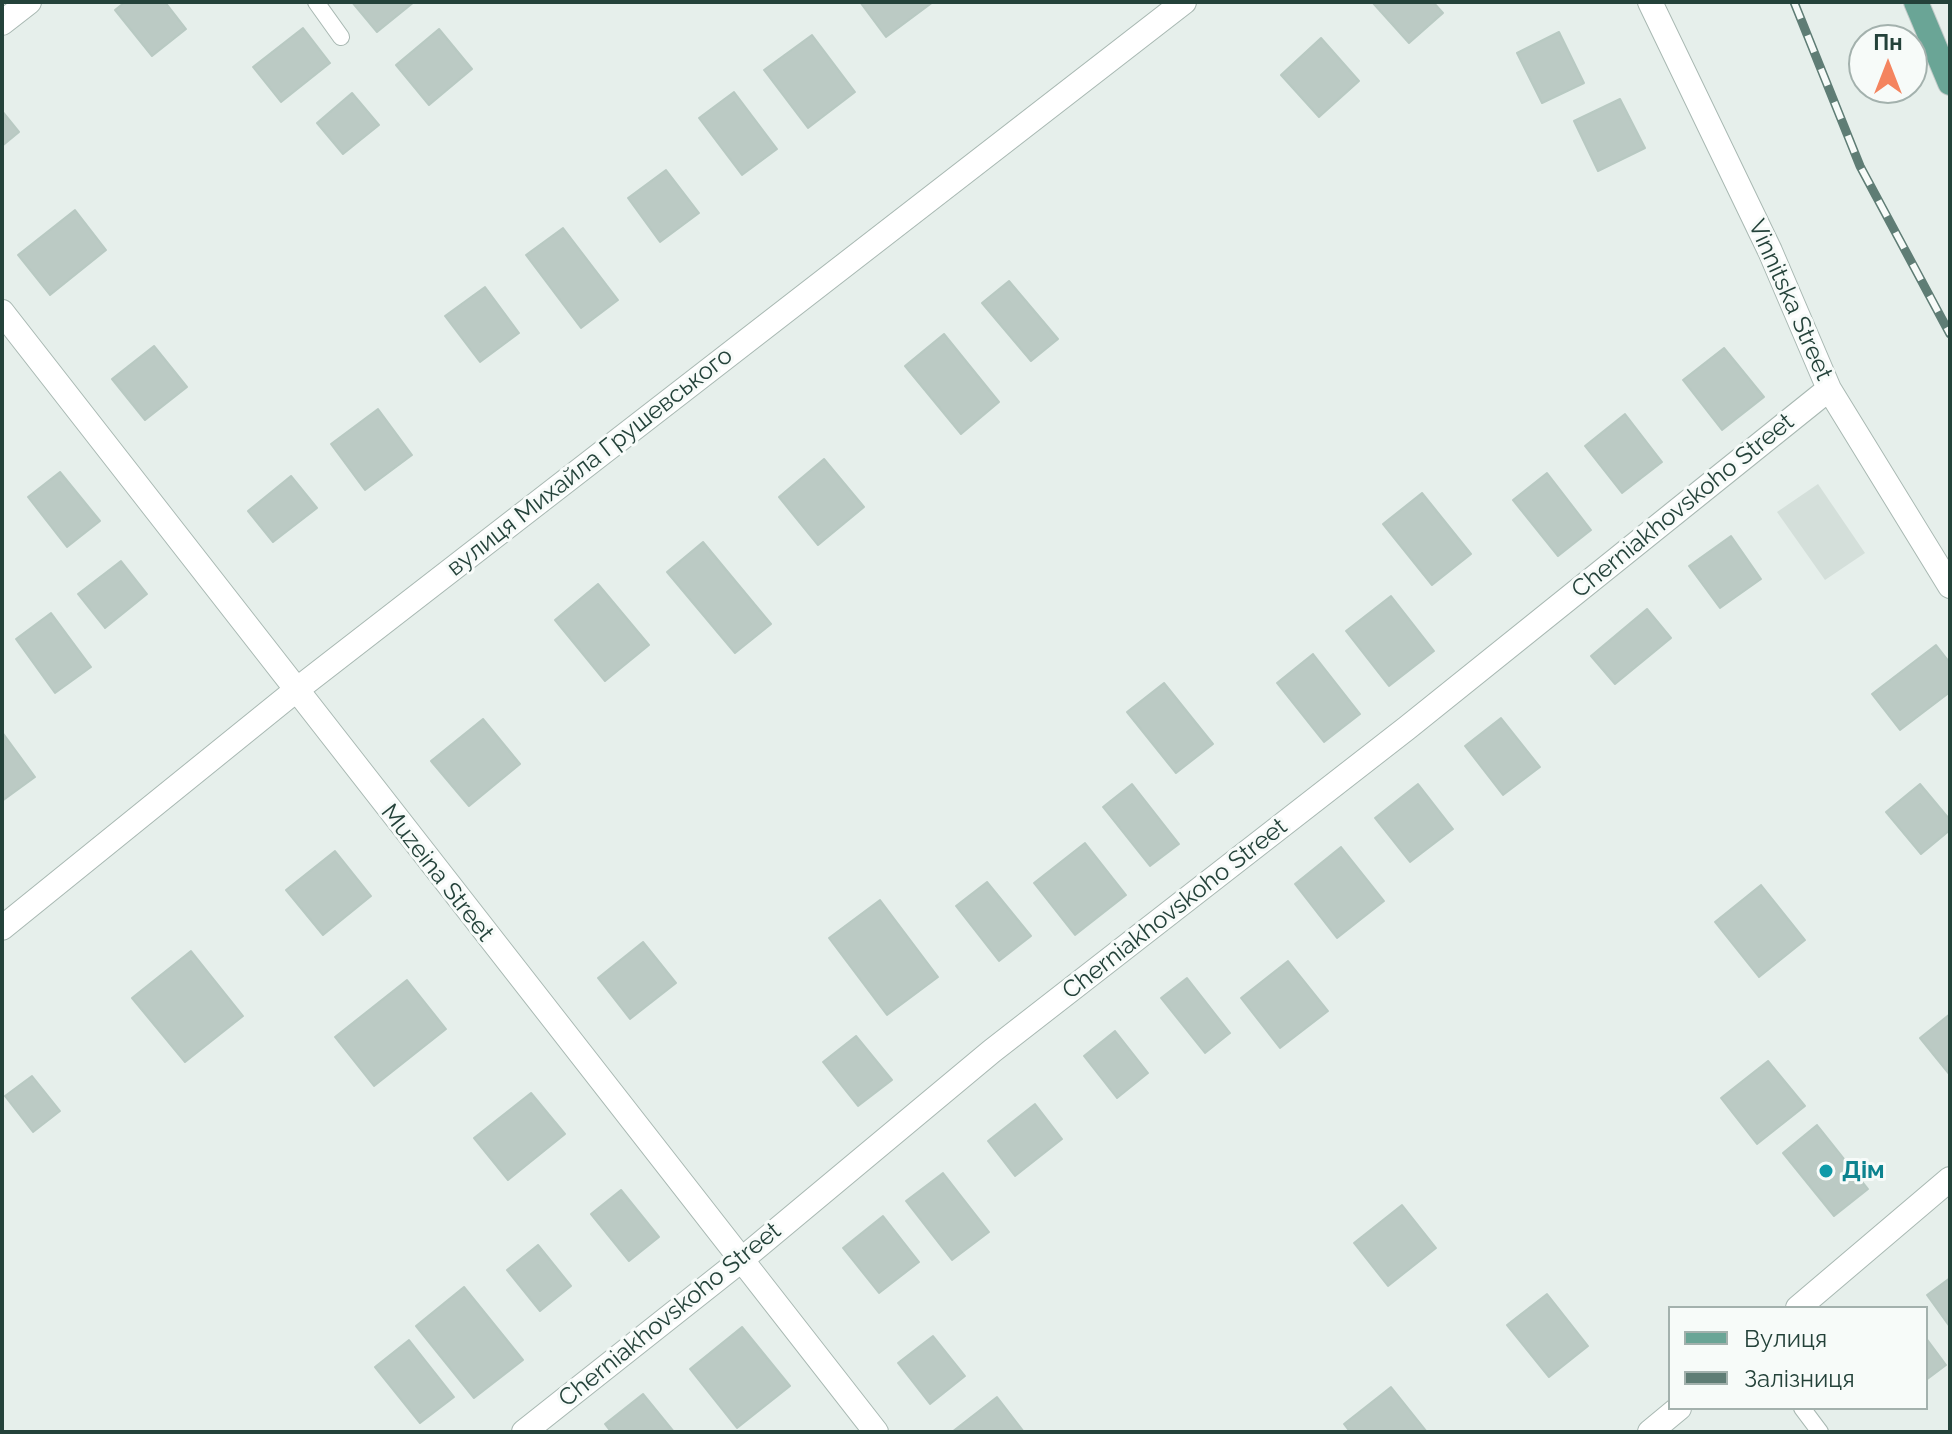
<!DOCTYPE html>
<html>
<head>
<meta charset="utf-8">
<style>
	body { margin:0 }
	#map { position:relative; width:1952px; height:1434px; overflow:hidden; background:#e6efeb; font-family:Raleway,sans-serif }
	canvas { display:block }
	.frame { position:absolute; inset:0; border:4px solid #24423a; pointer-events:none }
	.legend { position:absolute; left:1668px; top:1306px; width:260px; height:104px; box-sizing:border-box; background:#f7fbf9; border:2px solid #a3b1ad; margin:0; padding:10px 14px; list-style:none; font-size:24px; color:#24423a }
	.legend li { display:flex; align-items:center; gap:16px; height:40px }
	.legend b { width:40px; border:2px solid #a3b1ad }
	.north { position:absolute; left:1848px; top:24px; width:80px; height:80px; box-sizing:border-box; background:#f7fbf9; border:2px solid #a3b1ad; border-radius:50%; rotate:0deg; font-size:22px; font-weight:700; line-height:32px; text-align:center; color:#24423a }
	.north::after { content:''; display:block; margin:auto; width:28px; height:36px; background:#f4845f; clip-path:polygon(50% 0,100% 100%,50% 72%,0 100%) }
</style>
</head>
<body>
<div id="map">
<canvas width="1952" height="1434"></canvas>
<div class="frame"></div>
<ul class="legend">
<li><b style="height:10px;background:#6aa596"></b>Вулиця</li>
<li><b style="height:10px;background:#5f7d75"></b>Залізниця</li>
</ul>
<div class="north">Пн</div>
</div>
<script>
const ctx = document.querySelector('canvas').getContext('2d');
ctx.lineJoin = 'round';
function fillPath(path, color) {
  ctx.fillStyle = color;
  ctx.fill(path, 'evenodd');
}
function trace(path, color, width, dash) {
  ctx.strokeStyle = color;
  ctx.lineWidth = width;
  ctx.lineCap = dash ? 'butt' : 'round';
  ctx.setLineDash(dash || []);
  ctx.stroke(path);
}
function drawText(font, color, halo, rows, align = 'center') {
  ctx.font = font + ' Raleway,sans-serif';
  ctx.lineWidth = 6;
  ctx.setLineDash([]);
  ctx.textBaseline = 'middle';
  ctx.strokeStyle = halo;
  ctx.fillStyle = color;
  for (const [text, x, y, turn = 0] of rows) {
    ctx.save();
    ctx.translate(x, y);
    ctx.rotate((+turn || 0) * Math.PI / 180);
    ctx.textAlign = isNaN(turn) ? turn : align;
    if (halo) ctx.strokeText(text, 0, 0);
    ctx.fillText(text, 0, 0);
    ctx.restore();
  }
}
fillPath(new Path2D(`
	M1818,484L1865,553L1825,580L1777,512Z`), '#d4dfda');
const building = new Path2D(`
	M125,2H165L186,29L152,56L115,10Z
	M352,2H414L377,32Z
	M860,2H933L886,37Z
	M1433,2L1443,13L1409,43L1373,3Z
	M303,28L330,63L281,102L253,67Z
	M439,29L472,69L429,105L396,65Z
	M1559,32L1584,83L1542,103L1517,53Z
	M812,35L855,92L808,128L764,70Z
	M1321,38L1359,81L1319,117L1281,75Z
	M734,92L777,149L742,175L699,118Z
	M352,93L379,125L343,154L317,123Z
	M1620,99L1645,148L1598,171L1574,121Z
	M2,111L19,132L2,146Z
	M666,170L699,213L660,242L628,198Z
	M75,210L106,250L50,295L18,255Z
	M563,228L618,300L581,328L526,255Z
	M1009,281L1058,339L1031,361L982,303Z
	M485,287L519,333L480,362L445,316Z
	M944,334L999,402L961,434L905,366Z
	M154,346L187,387L145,420L112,379Z
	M1724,348L1764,397L1722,430L1683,380Z
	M378,409L412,455L365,490L331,444Z
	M1625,414L1662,462L1622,493L1585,446Z
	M824,459L864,507L818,545L779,497Z
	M60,472L100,521L67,547L28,497Z
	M1547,473L1591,530L1558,556L1513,500Z
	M291,476L317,508L273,542L248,511Z
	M1422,493L1471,554L1432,585L1383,524Z
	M1731,536L1761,579L1720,608L1689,566Z
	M703,542L771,624L735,653L667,572Z
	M121,561L147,594L105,628L78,594Z
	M598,584L649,645L605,681L555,620Z
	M1391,596L1434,651L1389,686L1346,631Z
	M1647,609L1671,638L1615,684L1591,656Z
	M51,613L91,667L55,693L16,639Z
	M1936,645L1950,663V692L1900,730L1872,694Z
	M1313,654L1360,714L1324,742L1277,683Z
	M1164,683L1213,744L1176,773L1127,712Z
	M1501,718L1540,767L1503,795L1465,746Z
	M483,719L520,764L469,806L431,761Z
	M2,732L35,777L2,801Z
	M1132,784L1179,844L1150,866L1103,807Z
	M1418,784L1453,829L1410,862L1375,818Z
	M1920,784L1950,820V830L1921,854L1886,812Z
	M1085,843L1126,895L1075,935L1034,883Z
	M1341,847L1384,901L1337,938L1295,884Z
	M335,851L371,896L323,935L286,890Z
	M987,882L1031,936L999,961L956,906Z
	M1761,885L1805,940L1759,977L1715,922Z
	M880,900L938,977L887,1015L829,938Z
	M643,942L676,983L630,1019L598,978Z
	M191,951L243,1016L185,1062L132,998Z
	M1288,961L1328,1011L1280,1048L1241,998Z
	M1187,978L1230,1033L1205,1053L1161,998Z
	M407,980L446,1029L374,1086L335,1037Z
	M1950,1014V1075L1920,1038Z
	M1115,1031L1148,1073L1117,1098L1084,1056Z
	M856,1036L892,1080L858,1106L823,1062Z
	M1768,1061L1805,1106L1757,1144L1721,1098Z
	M32,1076L60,1111L33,1132L5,1096Z
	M531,1093L565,1134L508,1180L474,1138Z
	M1035,1104L1062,1139L1015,1176L988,1141Z
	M1817,1125L1868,1189L1834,1216L1783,1153Z
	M943,1173L989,1232L952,1260L906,1201Z
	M621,1190L659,1237L629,1261L591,1214Z
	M1402,1205L1436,1248L1388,1286L1354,1243Z
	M883,1216L919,1262L879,1293L843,1248Z
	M538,1245L571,1286L540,1311L507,1270Z
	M1950,1278V1327L1927,1295Z
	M464,1287L523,1360L474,1398L416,1326Z
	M1547,1294L1588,1346L1549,1377L1507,1325Z
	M742,1327L790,1386L737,1428L690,1369Z
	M933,1336L965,1376L930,1404L898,1363Z
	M1926,1338L1946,1365L1926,1380Z
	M409,1340L454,1397L420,1423L375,1367Z
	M1391,1387L1427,1432H1350L1344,1424Z
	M643,1394L674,1432H611L605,1424Z
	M997,1397L1024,1432H952Z`);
fillPath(building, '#bbcac4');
trace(building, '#b8c9c2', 2);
const service = new Path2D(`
	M316,2L341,37
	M1802,1408L1820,1432`);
const minor = new Path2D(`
	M1650,2L1770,251L1829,389L1950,586
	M2,23L29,2
	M2,312L876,1432
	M2,928L295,691L1184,2
	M1798,1308L1950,1179
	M524,1432L740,1261L992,1051L1407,728L1829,389
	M1650,1432L1679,1408`);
const primary = new Path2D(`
	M1916,2L1950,83`);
trace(service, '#a8b8b2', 18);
trace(minor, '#a8b8b2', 26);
trace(primary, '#c2cac8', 26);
trace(service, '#fff', 16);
trace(minor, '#fff', 24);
trace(primary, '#6aa596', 24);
const rail = new Path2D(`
	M1794,2L1860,166L1950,334`);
trace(rail, '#5f7d75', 9);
trace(rail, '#f7fbf9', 6, [18]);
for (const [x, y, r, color] of [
	[1826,1171,8,"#0f9aa8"]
]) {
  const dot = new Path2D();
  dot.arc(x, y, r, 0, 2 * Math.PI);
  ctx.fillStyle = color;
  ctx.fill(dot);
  trace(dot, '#f7fbf9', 3);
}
drawText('24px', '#24423a', '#f7fbf9', [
	["Vinnitska Street",1790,300,66],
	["вулиця Михайла Грушевського",590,462,-38],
	["Cherniakhovskoho Street",1683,506,-39],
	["Muzeina Street",437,873,52],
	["Cherniakhovskoho Street",1175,909,-38],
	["Cherniakhovskoho Street",670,1315,-39]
]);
drawText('bold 24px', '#0d838f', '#f7fbf9', [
	["Дім",1842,1171]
], 'left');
</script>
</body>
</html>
